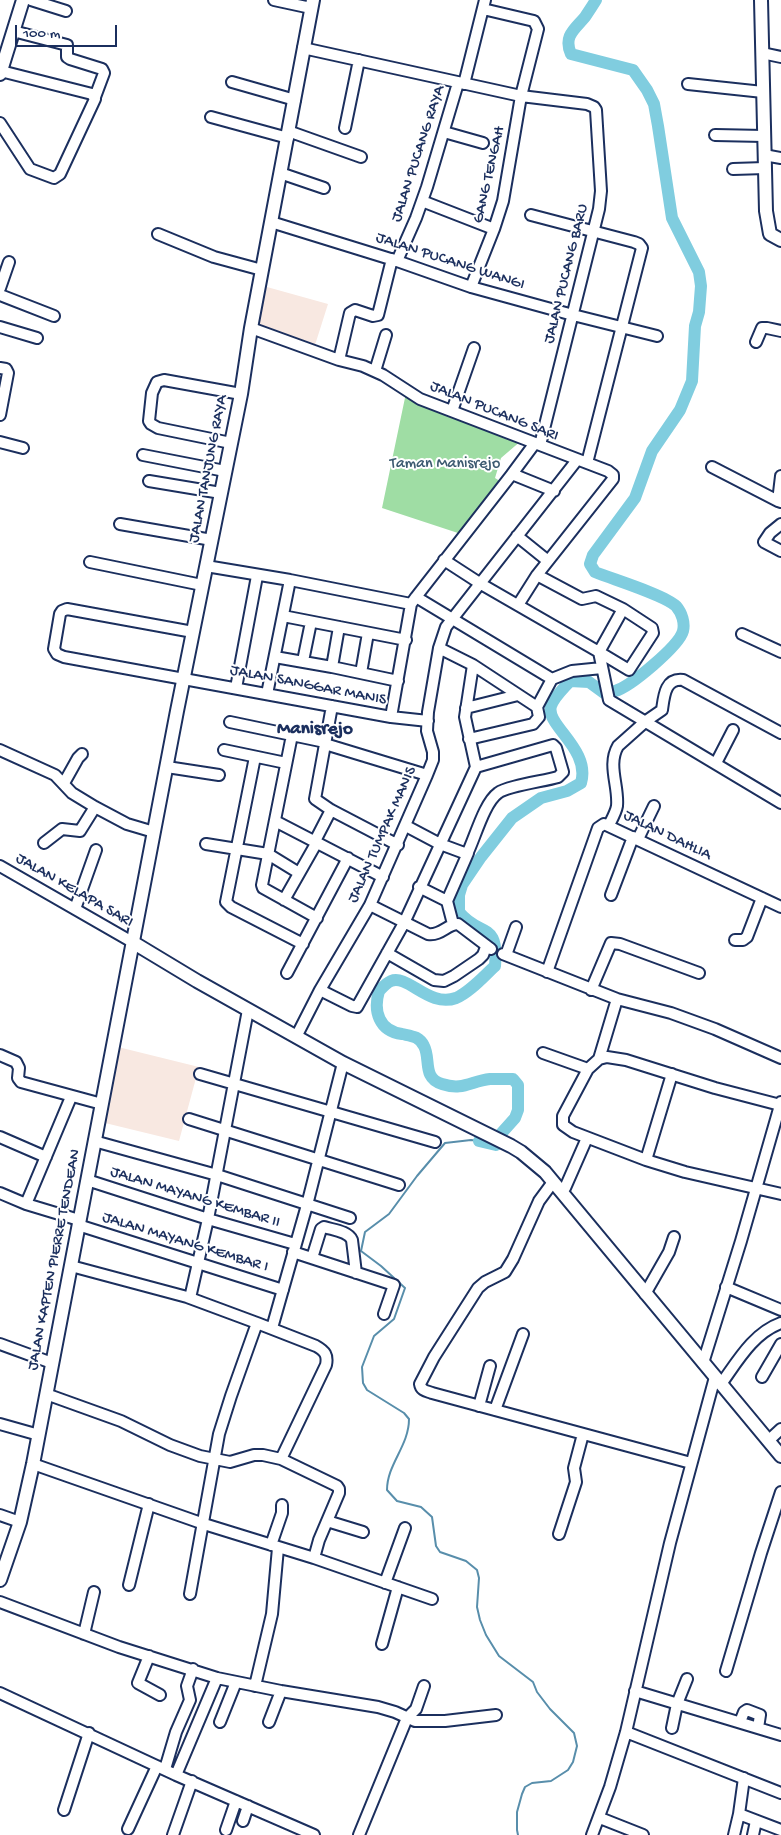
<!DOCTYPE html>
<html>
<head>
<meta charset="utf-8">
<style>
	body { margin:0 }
	#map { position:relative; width:781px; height:1835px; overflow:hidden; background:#fff; font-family:"Gochi Hand",sans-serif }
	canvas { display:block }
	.scale { position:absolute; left:15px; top:25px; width:102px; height:22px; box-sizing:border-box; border:2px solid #1b2f5e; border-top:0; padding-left:6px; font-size:15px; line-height:18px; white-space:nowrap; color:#1b2f5e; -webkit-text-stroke:4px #fff; paint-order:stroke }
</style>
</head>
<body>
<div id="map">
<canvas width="781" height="1835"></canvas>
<div class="scale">100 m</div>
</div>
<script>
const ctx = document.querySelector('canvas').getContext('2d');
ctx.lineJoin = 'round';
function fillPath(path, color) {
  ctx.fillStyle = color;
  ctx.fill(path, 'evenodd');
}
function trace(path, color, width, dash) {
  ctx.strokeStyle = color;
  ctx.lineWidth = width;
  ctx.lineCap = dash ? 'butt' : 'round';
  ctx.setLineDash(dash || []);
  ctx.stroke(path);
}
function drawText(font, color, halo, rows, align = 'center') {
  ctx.font = font + ' "Gochi Hand",sans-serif';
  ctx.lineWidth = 4;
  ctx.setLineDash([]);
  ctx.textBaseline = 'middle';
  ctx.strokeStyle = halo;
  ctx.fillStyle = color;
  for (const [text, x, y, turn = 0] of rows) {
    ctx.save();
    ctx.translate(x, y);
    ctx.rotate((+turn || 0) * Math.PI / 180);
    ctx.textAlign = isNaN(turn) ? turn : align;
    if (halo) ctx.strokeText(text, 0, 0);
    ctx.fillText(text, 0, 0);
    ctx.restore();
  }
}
fillPath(new Path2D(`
	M267,287L328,304L315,345L256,327Z
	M118,1047L199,1067L179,1141L101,1122Z`), '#f8e8e1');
fillPath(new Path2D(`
	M406,393L522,440L501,458L495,478L503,483L461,534L382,508Z`), '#9fdda4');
trace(new Path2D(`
	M479,1141L471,1140L445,1143L417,1176L389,1214L365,1232L361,1251L381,1266L405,1288L394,1319L374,1336L362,1367L363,1383L367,1390L404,1413L409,1419C409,1446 387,1464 387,1490L397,1501L421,1507L432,1517L436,1546L440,1552L466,1561L477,1570L479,1578L477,1607L480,1620L486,1635L499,1656L533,1682L537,1692L550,1709L574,1733L577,1746L573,1762L568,1770L551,1781L532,1783L525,1787L522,1794L517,1812V1830L518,1835`), '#588eab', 2);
trace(new Path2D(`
	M479,1141L496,1145L498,1137L515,1118L518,1110V1085L513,1079C506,1079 498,1079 490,1079C471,1081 463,1091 442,1084C422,1078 431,1059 424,1046C419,1036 411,1036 402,1034C379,1031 373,1011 379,991C382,988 386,983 391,981C408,974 429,1008 456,998C470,992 484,976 495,966C499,920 480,938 459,912V895L462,885L481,857L512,818L541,798L567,791L581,783C591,749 545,725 551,706C554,697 564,688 570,681L589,682L604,693C608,692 612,692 615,691C630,687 679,646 683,631C685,623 682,613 676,606C665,595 612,579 595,572L590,564L593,555L635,498L652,451L680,410L692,381L695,326L699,312L701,286L699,272L672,218L658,126L654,104L647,90L633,70L571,54C563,36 575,29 585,17C589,11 593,5 596,0`), '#80cddf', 12);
const minor = new Path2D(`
	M31,0L66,11
	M274,0L311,8
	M13,31L67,45V57L70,59L102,69L104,73L95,97
	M303,48L521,96L587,104L594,107L596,110L601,191L599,209L540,445
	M762,53L781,57
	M232,82L295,100
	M464,84L485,0
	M688,84L763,92
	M211,117L288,138
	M0,123L30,169L54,178L60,174L95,99L92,94L1,71
	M345,128L359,60
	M288,131L361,157
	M444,132L483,143
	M715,135L764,136
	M764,155L781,158
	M733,169L765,168
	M280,173L324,188
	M422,201L494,229
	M531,215L634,242L639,244L642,248L587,463
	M271,222L397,261L471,287L573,315L657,336
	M158,234L214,257L262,270
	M397,261L416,218L427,187L458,83
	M471,287L494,229L503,201L521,96L538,29L534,21L483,9
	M0,288L9,262
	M0,295L54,316
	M0,327L37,338
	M251,328L339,360L363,366L383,375L420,399L608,471L613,475V479L537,575L518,605
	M756,342L762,328H767L781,331
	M339,360L350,313L355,310L373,316L378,315L392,259
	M0,368L6,369L8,373L0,415
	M375,371L386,335
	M452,411L474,348
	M0,442L23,448
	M231,443L158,428L151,424L149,421L152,393L157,382L164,380L241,394
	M143,455L225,471
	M712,467L778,501
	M512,474L535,443
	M781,476L778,501L781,502
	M149,481L221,493
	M120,524L212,540
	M781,524L770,533L764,542L781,551
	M517,536L548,561
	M444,560L481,584L599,652L609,700L781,803
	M90,562L202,585
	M206,566L290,580L411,604
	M537,575L582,599L596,596L623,609L652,628L653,633L629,670L599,652L623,609
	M416,597L552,679
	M283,616L406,640
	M193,632L67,609L62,611L60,614L54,649L57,654L64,657L391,717L428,721
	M742,634L781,652
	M439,648L473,665L537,707
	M275,657L332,667L398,681
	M303,661L311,622
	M332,667L339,627
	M361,673L368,633
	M236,688L257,576
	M267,694L290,580
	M332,706L315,799L331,810L398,845
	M466,708L518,695
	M391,717L411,604L416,597L512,474L554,491
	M230,722L325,742
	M292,735L262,885L263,888L317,918
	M469,739L533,724L539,717L537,707L552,679L572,671L602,668
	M325,744L427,775
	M0,750L55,775L72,793L95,807L127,824L154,832
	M224,750L286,763
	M255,757L226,902L231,907L303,944
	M716,763L733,730
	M167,767L219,775
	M64,783L78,758L82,754
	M275,821L383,877
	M609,825C612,819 616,812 617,806C619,786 607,765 618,746L646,721L662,710C664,696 665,678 683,680L781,733
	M406,826L440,844L467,854C475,838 484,803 498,793C507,786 545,781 558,777L563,772L556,748L553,745L476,767
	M638,839L654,806
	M315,841L331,810
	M44,843L62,829L80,831L95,807
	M206,844L268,854L299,873
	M0,866L134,943
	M419,887L447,901
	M611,895L633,837
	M284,900L317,842
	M370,905L428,934C441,936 447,924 458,924L491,949
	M75,909L96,850
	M453,924L447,901L468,853
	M735,940H743L747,937L762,898
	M387,953L434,980L444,981L454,976L479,959L483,955L486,947
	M503,954L617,999L671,1013L715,1029L781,1058
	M506,955L516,927
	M547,972L598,828L604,824L781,907
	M287,973L348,858
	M320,990L352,1006L357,1007L404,923L476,767L465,717L473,665
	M591,990L611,943L620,944L699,973
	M296,1037L320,990L370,905L427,775L433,760V752L427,731L428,712L439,648L446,627L577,460
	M543,1053L588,1069
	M0,1055L16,1062L19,1068L18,1078L21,1082L102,1104
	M599,1059L617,999
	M200,1074L435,1142
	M780,1105L715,1088L626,1060L607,1057L599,1059L588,1069L563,1116V1125L573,1132L646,1160L685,1172L781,1194
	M189,1119L399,1185
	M0,1137L46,1157
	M94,1141L217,1175L350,1218
	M646,1160L672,1074
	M87,1180L208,1219L295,1244
	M553,1182L539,1201L513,1259L505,1272L485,1282L478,1288L434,1357L420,1384C421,1391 427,1391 432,1393L691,1463
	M565,1188L587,1138
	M0,1193L26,1204L79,1220
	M26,1204L71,1097
	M78,1225L283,1290
	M293,1252L394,1285L384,1314
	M312,1258L321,1229L324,1227C333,1230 348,1231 352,1240L356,1273
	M71,1266L187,1297L257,1323
	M726,1287L781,1310
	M645,1294L669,1252L674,1237
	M190,1298L208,1219L248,1010
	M272,1328L307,1205L343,1063
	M0,1344L52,1363
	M703,1363L741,1241L781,1102
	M762,1377L781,1344
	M721,1384C737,1362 753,1333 781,1323
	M46,1394L121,1421L170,1445L200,1456L230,1462L254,1455H263L281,1459L337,1486L339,1489V1493L319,1540L314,1558
	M479,1406L490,1366
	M495,1410L523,1334
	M0,1424L39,1435
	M768,1441L781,1429
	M33,1464L204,1524L314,1558L432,1599
	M0,1515L20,1522
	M327,1521L363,1532
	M559,1534L576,1482L574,1468L583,1434
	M271,1545L282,1513V1505
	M385,1583L405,1528
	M129,1585L149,1504
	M190,1594L219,1434L231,1396L257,1323L316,1346C325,1351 328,1355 326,1365L281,1459
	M0,1602L119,1647L217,1678L281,1691L378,1707L395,1712L415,1721H445L496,1715
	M84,1634L94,1592
	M382,1644L398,1587
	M149,1656L138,1683L160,1695
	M726,1671L761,1553L781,1492
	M255,1686L272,1614L278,1548
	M635,1691L781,1735
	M0,1693L176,1775L314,1835
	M220,1722L236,1682
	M269,1722L281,1691
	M740,1722L744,1712L747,1710L760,1715L758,1728
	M672,1728L677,1704L687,1679
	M626,1732L781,1793
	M165,1769L176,1732L190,1700L187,1686L193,1669
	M176,1775L217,1678
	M64,1810L89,1733
	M739,1814L781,1830
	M600,1818L643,1835
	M243,1821L248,1806
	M128,1829L157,1766
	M226,1830L236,1801
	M173,1835L192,1781
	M359,1835L407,1718L416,1709L424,1686
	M592,1835L610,1787L626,1732L670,1543L715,1377
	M734,1835L739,1814L744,1778
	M753,1835L756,1821`);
const major = new Path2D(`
	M761,0L766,211L770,234L781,240
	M0,74L23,0
	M134,943L197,981L343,1063L511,1146L521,1152L545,1172L781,1456
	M0,1580L20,1522L33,1464L177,711L241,394L251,328L313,0`);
trace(minor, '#1b2f5e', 14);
trace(major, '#1b2f5e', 16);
trace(minor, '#fff', 10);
trace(major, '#fff', 12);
drawText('16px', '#1b2f5e', '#fff', [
	["JALAN PUCANG RAYA",419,154,-72],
	["GANG TENGAH",490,175,-77],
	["JALAN PUCANG WANGI",450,262,18],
	["JALAN PUCANG BARU",567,274,-76],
	["JALAN PUCANG SARI",494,412,22],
	["JALAN TANJUNG RAYA",209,469,-79],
	["JALAN SANGGAR MANIS",308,686,11],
	["JALAN TUMPAK MANIS",383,835,-66],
	["JALAN DAHLIA",667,836,26],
	["JALAN KELAPA SARI",74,891,30],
	["JALAN MAYANG KEMBAR II",195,1198,17],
	["JALAN MAYANG KEMBAR I",185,1243,17],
	["JALAN KAPTEN PIERRE TENDEAN",55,1260,-79]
]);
drawText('16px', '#3c5a70', '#fff', [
	["Taman Manisrejo",445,465]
]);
drawText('bold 19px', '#1b2f5e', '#fff', [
	["Manisrejo",315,730]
]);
</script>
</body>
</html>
